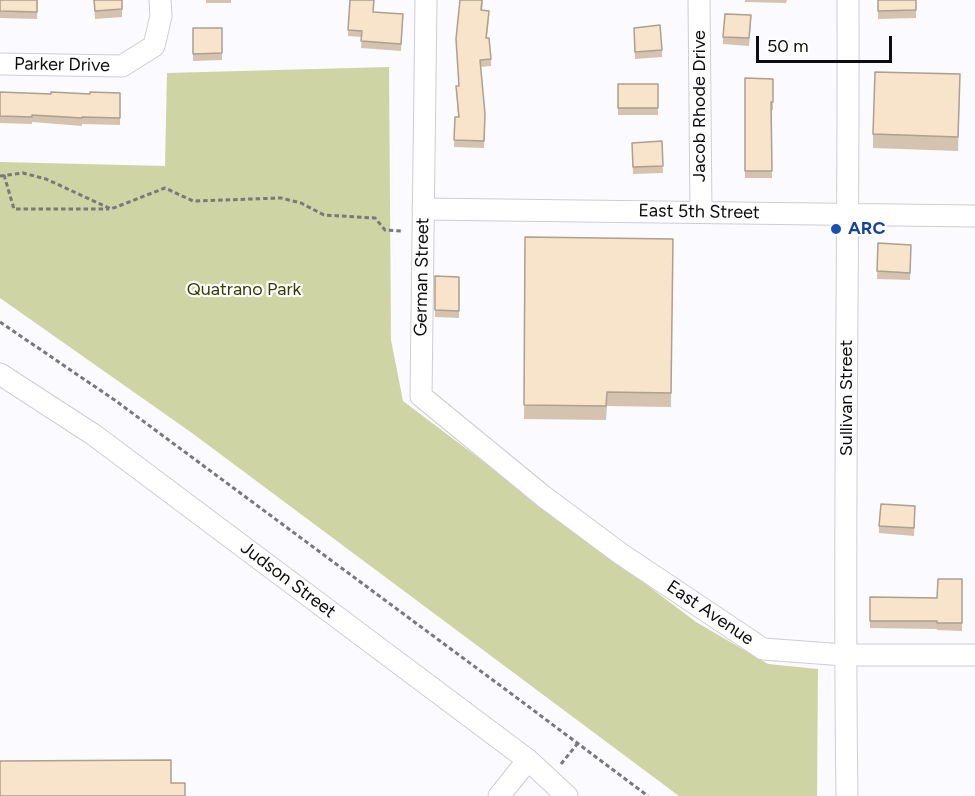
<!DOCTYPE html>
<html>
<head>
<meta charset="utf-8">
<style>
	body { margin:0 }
	#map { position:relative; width:975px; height:796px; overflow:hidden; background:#fafaff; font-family:Figtree,sans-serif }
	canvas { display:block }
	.scale { position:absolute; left:756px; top:36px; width:136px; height:27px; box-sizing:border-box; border:3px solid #0d0d0f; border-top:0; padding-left:8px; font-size:18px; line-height:21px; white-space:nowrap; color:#0d0d0f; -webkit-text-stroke:4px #fff; paint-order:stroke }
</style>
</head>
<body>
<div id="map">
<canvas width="975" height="796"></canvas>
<div class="scale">50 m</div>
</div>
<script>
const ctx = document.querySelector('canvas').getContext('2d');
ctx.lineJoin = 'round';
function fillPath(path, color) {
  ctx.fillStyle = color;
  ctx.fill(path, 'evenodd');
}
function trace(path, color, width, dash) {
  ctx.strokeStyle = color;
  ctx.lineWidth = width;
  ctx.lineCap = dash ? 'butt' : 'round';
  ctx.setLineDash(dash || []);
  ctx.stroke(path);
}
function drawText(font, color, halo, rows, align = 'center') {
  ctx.font = font + ' Figtree,sans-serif';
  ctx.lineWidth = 4.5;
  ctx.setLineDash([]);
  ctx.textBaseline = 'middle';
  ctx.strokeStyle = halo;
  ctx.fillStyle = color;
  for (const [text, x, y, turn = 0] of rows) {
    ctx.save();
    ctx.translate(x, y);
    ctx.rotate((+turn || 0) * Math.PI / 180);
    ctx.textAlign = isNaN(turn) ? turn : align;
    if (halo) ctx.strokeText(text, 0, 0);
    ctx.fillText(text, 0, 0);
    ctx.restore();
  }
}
fillPath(new Path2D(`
	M389,67L391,340L403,401L696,622L768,664L818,669L817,796H679L192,433L0,298V162L165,166L167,73Z`), '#ced4a3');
const street = new Path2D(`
	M426,0L421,396L543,496L621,554L763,649L845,655H975
	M699,0L701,212
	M0,64L122,66L154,46L161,16L160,0
	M423,209L975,216
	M0,374L94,435L528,760L567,796
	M499,796L528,760
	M847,796C843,531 849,265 848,0`);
trace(street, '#cdcdd4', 23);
trace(new Path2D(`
	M4,175L14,209H109
	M0,176L23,173L46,179L111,209L165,188L193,201L281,198L301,203L324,215L375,218L385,230L401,231
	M0,322L116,401L513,695L648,796
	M561,764L578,743`), '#79797c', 3, [4.5, 3]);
trace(street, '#fff', 21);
fillPath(new Path2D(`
	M0,0H38L37,19L0,18Z
	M94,0H122V17L95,19Z
	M206,0H231V3H206Z
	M460,0H483L482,10L489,18L487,38L491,59V66L480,67L485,114L484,148L454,147L455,117H458L456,86H459L456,39Z
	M745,0H787L786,3L745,2Z
	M878,0H916V18L878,19Z
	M373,12L403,14L401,51L361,48L362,37L348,36V30Z
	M751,23L749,46L723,44V37Z
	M193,28H222V60L193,61Z
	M634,28L662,50V57L635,59Z
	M745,78L773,79V110H771L772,178H745Z
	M618,84H658V115H618Z
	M960,88L958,151L873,148V134Z
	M0,92L51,94H90L120,93V125L82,124V126L32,122V124L0,123Z
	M662,141L663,173L633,174L632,143Z
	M525,237L673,239L671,407L607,406L606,420L524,419Z
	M878,243L911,245L910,280L877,279Z
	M435,276L459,277V318L435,317Z
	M915,514L914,536L879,533V526Z
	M962,579V631L937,630V629L870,628V597L937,598Z`), '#d5c3af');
const building = new Path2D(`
	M0,0H37V12L0,11Z
	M94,0H122V9L95,11Z
	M350,0H374L373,12L403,14L401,44L361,41L362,31L348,30Z
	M460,0H482L481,10L489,11L486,38H489L491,59L480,60L485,114L484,141L454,140L455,117H459L456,86H459L456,39Z
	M878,0H916V10L878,11Z
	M725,14L751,15L749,38L723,37Z
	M660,25L662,50L635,52L634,28Z
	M193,28H222V53L193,54Z
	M875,72L960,74L958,137L873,134Z
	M745,78L773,79V102H771L772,171H745Z
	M618,84H658V108H618Z
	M0,92L51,94V92L90,94V92L120,93V118L82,117V118L32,115V117L0,116Z
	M662,141L663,166L633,167L632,143Z
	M525,237L673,239L671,393L607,392L606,406L524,405Z
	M878,243L911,245L910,273L877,271Z
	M435,276L459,277V311L435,310Z
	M881,504L915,506L914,528L879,526Z
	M938,579H962V623H937V621H870V597L937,598Z
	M171,760V783H185V796H0V761Z`);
fillPath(building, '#f8e3cb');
trace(building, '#ae9f8e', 1.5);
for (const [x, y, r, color] of [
	[836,229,6,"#1a4fb4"]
]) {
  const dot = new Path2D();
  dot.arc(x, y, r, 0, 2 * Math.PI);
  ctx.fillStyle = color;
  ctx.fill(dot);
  trace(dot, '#fff', 2);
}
drawText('18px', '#0d0d0f', '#fff', [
	["Parker Drive",62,65,1],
	["Jacob Rhode Drive",700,106,-90],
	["East 5th Street",699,212,1],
	["German Street",422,277,-89],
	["Sullivan Street",847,398,-90],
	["Judson Street",288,580,37],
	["East Avenue",710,613,34]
]);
drawText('bold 18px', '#164399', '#fff', [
	["ARC",848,229]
], 'left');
drawText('18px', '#383c00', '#fff', [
	["Quatrano Park",244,290]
]);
</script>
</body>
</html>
